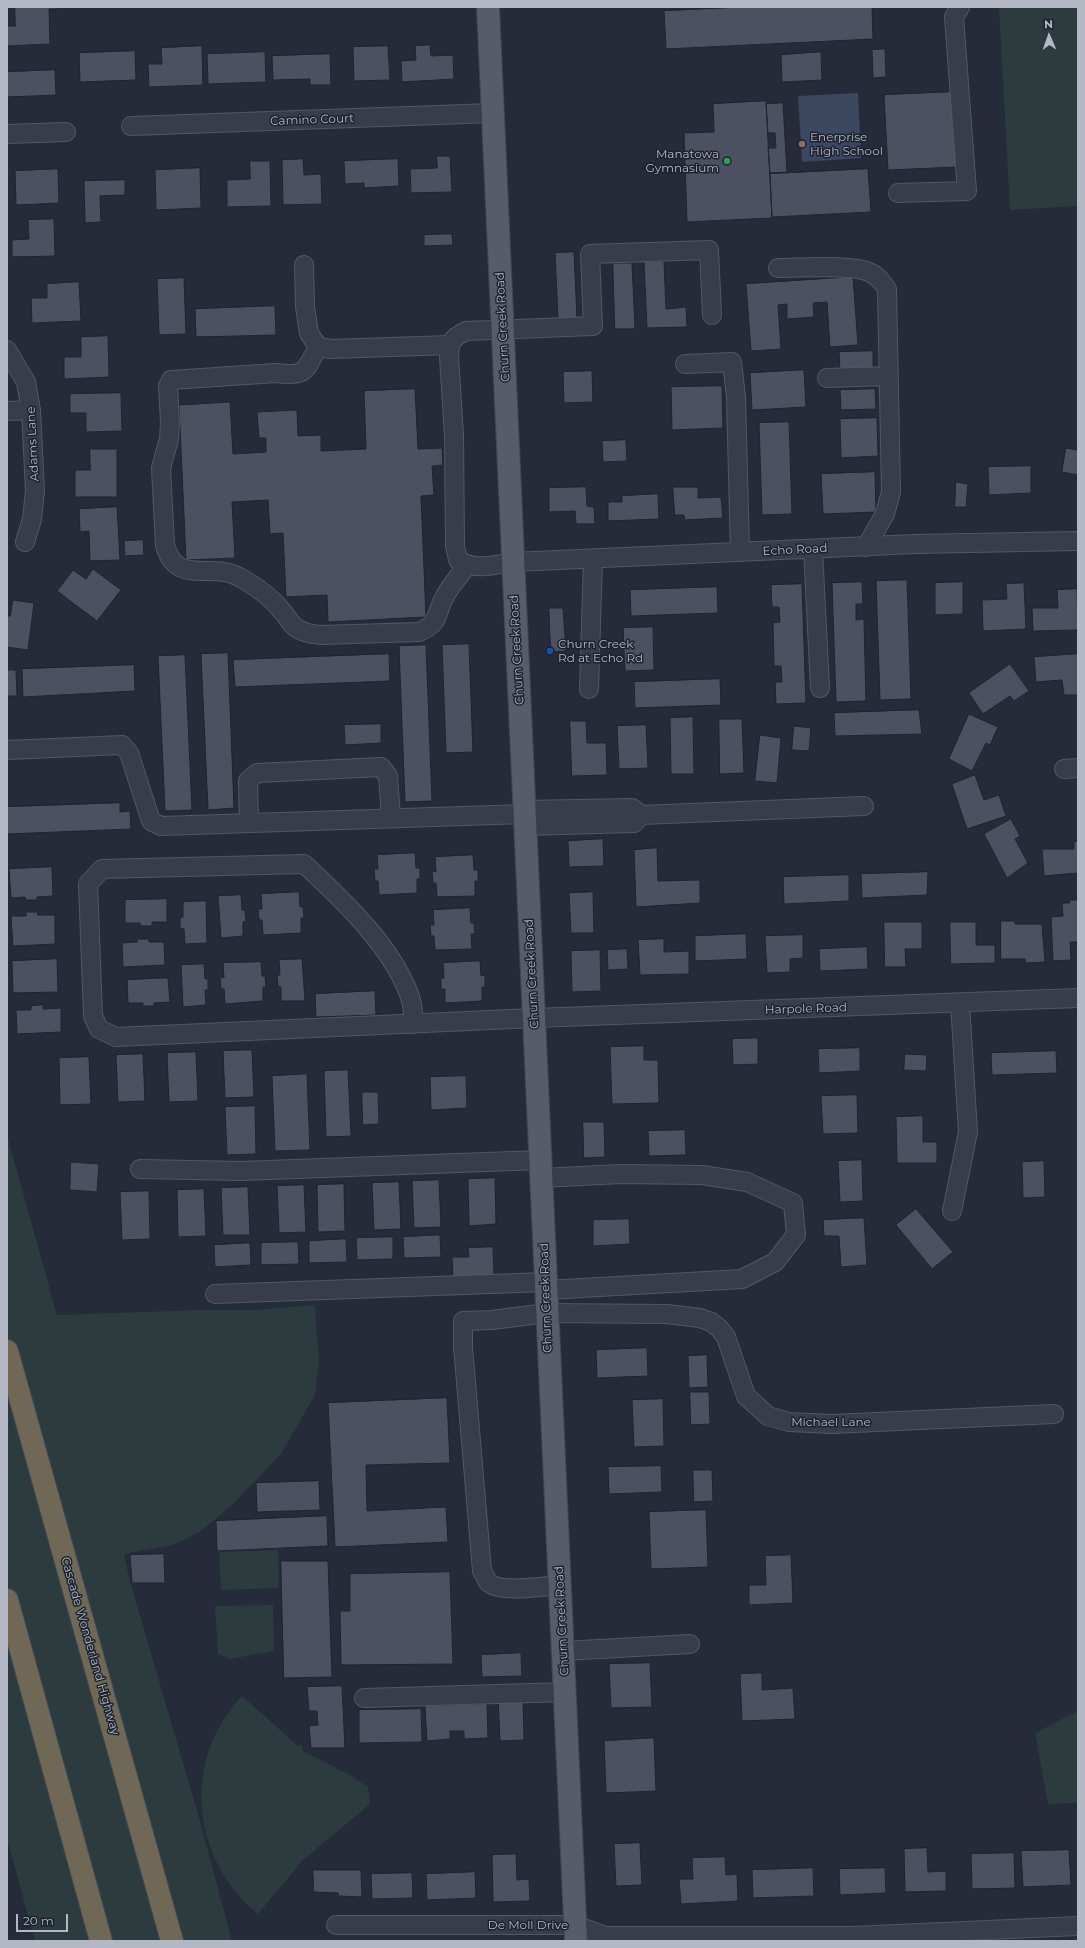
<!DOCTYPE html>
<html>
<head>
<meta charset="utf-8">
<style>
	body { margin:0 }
	#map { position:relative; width:1085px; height:1948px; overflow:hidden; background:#252b39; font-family:Montserrat,sans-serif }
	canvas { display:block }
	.frame { position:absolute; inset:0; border:8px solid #b4b8c5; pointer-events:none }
	.north { position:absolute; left:1029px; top:16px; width:40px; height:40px; -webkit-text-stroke:3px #1e222e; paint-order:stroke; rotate:358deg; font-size:11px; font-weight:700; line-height:16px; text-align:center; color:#b4b8c5 }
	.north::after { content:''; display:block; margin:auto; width:14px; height:18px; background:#b4b8c5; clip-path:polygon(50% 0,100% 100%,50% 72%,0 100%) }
	.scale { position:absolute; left:16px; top:1914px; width:52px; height:18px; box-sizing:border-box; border:2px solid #b4b8c5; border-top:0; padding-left:5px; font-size:12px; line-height:14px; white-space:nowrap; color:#b4b8c5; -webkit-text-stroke:3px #1e222e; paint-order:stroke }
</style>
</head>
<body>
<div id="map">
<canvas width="1085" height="1948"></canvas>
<div class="frame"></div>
<div class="north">N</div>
<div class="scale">20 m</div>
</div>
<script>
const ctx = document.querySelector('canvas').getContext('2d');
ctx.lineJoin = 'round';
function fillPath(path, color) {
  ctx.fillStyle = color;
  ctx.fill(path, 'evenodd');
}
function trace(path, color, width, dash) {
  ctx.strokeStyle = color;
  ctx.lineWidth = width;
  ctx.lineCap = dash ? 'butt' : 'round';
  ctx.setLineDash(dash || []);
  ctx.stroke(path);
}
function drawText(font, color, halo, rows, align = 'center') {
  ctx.font = font + ' Montserrat,sans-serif';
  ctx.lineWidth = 3;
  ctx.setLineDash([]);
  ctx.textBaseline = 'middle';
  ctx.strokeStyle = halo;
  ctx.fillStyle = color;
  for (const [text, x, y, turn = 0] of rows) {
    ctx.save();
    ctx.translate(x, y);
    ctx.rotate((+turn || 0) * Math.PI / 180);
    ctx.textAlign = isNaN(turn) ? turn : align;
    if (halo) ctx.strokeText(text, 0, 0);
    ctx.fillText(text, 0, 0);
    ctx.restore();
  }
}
fillPath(new Path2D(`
	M999,7H1078V206L1010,210Z
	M7,1135L57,1315L199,1310H254L315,1305L319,1362L315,1395L281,1454L235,1502L200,1532L173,1545L124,1554L129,1578L198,1814L232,1941H35L7,1839Z
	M278,1550L279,1588L221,1590L219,1552Z
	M273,1605L274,1651L230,1659L218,1654L215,1606Z
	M242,1696L297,1745H302L303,1751L348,1774L368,1787L370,1804L303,1860L258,1914C191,1859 181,1760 242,1696Z
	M1078,1711V1803L1048,1804L1035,1733Z`), '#2b3b3e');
fillPath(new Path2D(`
	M858,93L861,158L802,162L798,96Z`), '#3c4760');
const building = new Path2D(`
	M15,7H59V9H49L50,44L7,46V26H15Z
	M743,7H872L873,39L666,49L664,11Z
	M430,45L431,56L453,55L454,79L402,82L401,61L416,60L415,46Z
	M202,46L203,85L149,87L148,64H162L161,48Z
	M388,46L390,80L354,81L353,47Z
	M885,49L886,77L873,78L872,50Z
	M135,51L136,80L80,82L79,53Z
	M265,52L266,82L208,84L207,54Z
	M821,52L822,80L782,82L781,55Z
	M330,54L331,85H310V79L273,80L272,56Z
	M55,70L56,95L7,97V72Z
	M952,92L957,167L888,170L884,95Z
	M766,101L772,218L687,222L684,133L714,132L713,104Z
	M783,103L787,172L770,173L768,148H776L775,133H768L766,104Z
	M437,156H450L452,192L411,193L410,169L437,168Z
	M303,159L304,175L321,174L322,204L283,205L282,160Z
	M398,159L399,186L364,188V183L345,184L344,161Z
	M250,161H270L271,206L227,207V180L250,179Z
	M200,168L201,208L156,210L155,170Z
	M58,169L59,203L16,205L15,171Z
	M868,169L871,212L772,217L770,174Z
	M125,180V195L100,196L101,222L85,223L84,181Z
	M54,219L55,256L12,257V240L29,239L28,220Z
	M452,234L453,245L424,246V235Z
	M574,252L577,318L558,319L555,253Z
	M664,261L666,309L686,307L687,327L647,328L644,262Z
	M613,263H632L635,329H615Z
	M853,277L858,345L830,347L827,302L813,303L814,317L787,319V304L778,305L781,349L751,351L746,284Z
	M184,278L186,334L159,335L157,279Z
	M79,282L81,321L32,323L31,298H47V284Z
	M275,306L276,335L196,337L195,309Z
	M108,336L109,377L64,379V357H81V337Z
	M873,351V371L840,372L839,352Z
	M804,370L806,407L752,410L750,373Z
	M592,371L593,402L564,403L563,372Z
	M722,386L723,428L672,430L671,387Z
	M415,389L418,449L442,448L443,465L432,466L434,495L421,496L426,617L328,622L327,595L286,597L283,533L270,534L268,500L232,502L235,558L186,560L179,405L230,402L233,454L266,452V438H259L257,412L297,410L298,436L321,435V451L366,449L364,391Z
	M875,389L876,409L841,410L840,390Z
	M121,393L122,431L86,432V413H70V394Z
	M877,418L878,456L841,458L840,419Z
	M789,422L792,514L762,515L759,423Z
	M626,440L627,461L603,462L602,441Z
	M1066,448L1078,450V475L1062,472Z
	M90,449H117V497H75V470H90Z
	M1031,466V493L989,495L988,467Z
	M875,472L876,512L823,514L821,474Z
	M956,482L968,484L966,507H955Z
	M586,487L587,506L594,507L595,524H576L575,511L549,512V488Z
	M673,487H698V498L721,497L723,518L685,520L684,515H675Z
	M658,494L659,519L608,521V502H622V496Z
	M117,507L120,560L90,561L89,531L80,532L79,509Z
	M143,540L144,555L125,556L124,541Z
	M93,569L121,590L97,621L57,591L73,570L86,579Z
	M907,580L911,699L880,700L876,581Z
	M862,582L863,604H856V620L864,619L866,701L836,702L832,583Z
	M963,582V614L935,615V583Z
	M1024,583L1026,629L983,631L982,600L1007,599L1006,584Z
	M802,584L806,703L776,704L775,682H782L781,666H774L773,623L780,622L779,607H772L771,585Z
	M717,587L718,613L631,616L630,590Z
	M1077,589L1078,630L1033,631L1032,608H1058L1057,590Z
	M13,600L34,603L28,650L7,647V616H10Z
	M549,608H563L566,651L551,652Z
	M653,627L654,670L625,671L623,628Z
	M469,644L473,752L446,753L442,645Z
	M426,645L432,801L405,802L399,646Z
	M228,653L234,808L208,810L201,654Z
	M389,654L390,681L235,687L233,660Z
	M1078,654V695H1064L1062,680L1036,682L1034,657Z
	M185,655L192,810L165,811L158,656Z
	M1010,664L1029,691L1014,701L1010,696L983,714L969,693Z
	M134,665L135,691L23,697L22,669Z
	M7,670H16L17,696H7Z
	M720,679L721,705L635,708L634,682Z
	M919,710L922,734L835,736L834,713Z
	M969,714L998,727L990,745L986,743L972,771L949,759Z
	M693,717L694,774H671L670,718Z
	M719,719H742L744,773L720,774Z
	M570,721H586L587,743H606L607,775L572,776Z
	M381,724V743L345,745L344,725Z
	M646,725L648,768L619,769L617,726Z
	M794,726L811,728L809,751L792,750Z
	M760,735L781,738L777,783L755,781Z
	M975,775L984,800L999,795L1006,816L967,829L952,784Z
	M120,803V812L130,811L131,829L7,834V807Z
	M1011,819L1020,836L1015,839L1028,863L1007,878L984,834Z
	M603,839L604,866L569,867L568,841Z
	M1078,841V873L1044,876L1042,849H1074V842Z
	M657,848L658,881L700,880V903L636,907L634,850Z
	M415,853L416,868H420V879H417V893L379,895L378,881H375L374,869H378L377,855Z
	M473,855L474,870H478V881H475V896L437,897L436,883H433L432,871L436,872L435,857Z
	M52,867L53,896L37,897V900H26L25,897L11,898L9,869Z
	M928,872L927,895L862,898L861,874Z
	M849,875V901L784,904L783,877Z
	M299,892L300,907H303L304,918H301V933L263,935L262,920H259L258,909H262L261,894Z
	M593,892L594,933H571L569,893Z
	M241,895L242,910H245L246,921L243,922V936L221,938L218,896Z
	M167,899V922H152V926H141L140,923H125V900Z
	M1070,900H1078V942H1070L1071,960L1053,961L1051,917L1063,916L1062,903H1069Z
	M206,901L207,943L185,944L184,929L180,928V918L183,917V902Z
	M470,908L471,923H474L475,934H471L472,949L435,950L434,936H431L430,925H434L433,910Z
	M26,912H37L38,915H55V944L13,946L11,916H26Z
	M1001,921H1015V924H1042L1045,962L1026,963L1025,959H1001Z
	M884,922H922V949H905L906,967H885Z
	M950,922H976V945H995V963L951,964Z
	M746,934L747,959L695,961V936Z
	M803,935V958L790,959V972L767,973L765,936Z
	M137,939H149V942H164L165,965L123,967L122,943L137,942Z
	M664,939V952L689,951V974L640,975L638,940Z
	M867,947L868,969L820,971L819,949Z
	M627,949L628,969L608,970L607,950Z
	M600,950L601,991L572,992L571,951Z
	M57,959L58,992L13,993L12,961Z
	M302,959L305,1001H281V987L278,986L277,975H280L279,960Z
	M480,961L481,976L485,975V987H482V1001L445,1003V989H441V978H444L443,963Z
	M261,962L262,976H265L266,987H263V1001L225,1004L224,989H221L220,977L224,978L223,963Z
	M204,964L205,979H208V990H205L206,1005L183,1007L181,965Z
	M168,978L170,1002L154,1003V1006H143V1003H128L127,980Z
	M375,991L376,1015L316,1017L315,994Z
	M43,1005V1009L61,1008V1032L17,1034L16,1010H31V1006Z
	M758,1038V1064L733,1065L732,1039Z
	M644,1046V1060H658L659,1103L612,1104L610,1047Z
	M860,1048V1071L819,1073L818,1049Z
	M252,1050L254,1097L225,1098L223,1051Z
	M1056,1051L1057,1073L992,1075L991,1053Z
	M196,1052L198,1101L169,1102L167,1053Z
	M143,1054L145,1101L118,1102L116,1055Z
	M905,1054L927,1055L926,1071L904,1070Z
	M89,1057L91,1104L60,1105L59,1058Z
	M348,1070L351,1136L326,1137L324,1071Z
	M307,1074L310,1150L275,1151L272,1076Z
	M466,1076L467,1108L431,1110L430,1077Z
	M362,1092H378L379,1124L363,1125Z
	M857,1095L858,1133L823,1134L821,1096Z
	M255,1106L256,1154L227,1155L225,1107Z
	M923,1116V1142H937V1163H897L896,1117Z
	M583,1122H604L605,1157L584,1158Z
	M685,1130L686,1155L649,1156L648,1131Z
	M862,1160L863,1201L840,1202L838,1161Z
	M1044,1161L1045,1197L1023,1198L1022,1162Z
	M71,1162L99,1164L97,1192L70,1190Z
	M495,1178L496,1224L469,1226L468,1179Z
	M439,1180L441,1227L414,1228L412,1181Z
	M399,1182L401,1229L374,1230L372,1183Z
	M344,1184L345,1231L318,1232L317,1185Z
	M304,1185L306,1232L279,1233L277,1186Z
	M248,1187L250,1235H223L221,1188Z
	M204,1189L206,1236L178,1237L177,1190Z
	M149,1191L150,1239L122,1240L120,1192Z
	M916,1209L953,1252L932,1269L896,1225Z
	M864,1218L867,1265L841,1267L839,1236H824L823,1220Z
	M629,1219L630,1244L593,1246V1220Z
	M440,1235L441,1257L404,1258L403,1237Z
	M393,1237V1259L357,1260L356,1238Z
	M346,1239L347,1262L309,1263V1241Z
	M298,1242L299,1264L261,1265V1243Z
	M250,1243L251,1265L215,1267L214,1245Z
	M493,1247L494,1276L453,1277L452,1257H469L468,1248Z
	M647,1348L648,1376L597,1378L596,1350Z
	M707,1355L708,1387L689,1388L688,1356Z
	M690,1392H709L710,1424L691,1425Z
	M447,1398L450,1463L366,1465L367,1511L446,1507L448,1542L335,1547L328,1403Z
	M663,1399L664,1446L634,1447L632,1400Z
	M661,1466L662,1492L609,1494L608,1467Z
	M693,1470H712L713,1501L694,1502Z
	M319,1481L320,1510L257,1512L256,1483Z
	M706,1510L708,1567L651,1569L649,1512Z
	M327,1516L328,1546L217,1551L216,1521Z
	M164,1554L165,1583H132L130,1555Z
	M791,1555L793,1603L749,1605V1585H766L765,1556Z
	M281,1561H328L332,1677L284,1678Z
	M450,1572L453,1664L341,1665L340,1611H350V1574Z
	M521,1653L522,1676L482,1677L481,1655Z
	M650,1663L652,1707L611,1708L609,1664Z
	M762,1673V1690L793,1688L795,1719L742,1721L740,1674Z
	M342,1686L345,1748H311L309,1726L318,1725L317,1711H309L307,1687Z
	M523,1697L524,1740L500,1741L498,1698Z
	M487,1704L488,1738L464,1739V1731H450V1739L427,1741L425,1706Z
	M421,1709L422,1742L359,1743V1710Z
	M654,1738L656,1791L606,1793L604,1741Z
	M640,1843L642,1885L616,1886L614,1844Z
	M927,1848L928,1872L946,1871V1891L905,1892L904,1849Z
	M1069,1850L1071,1885L1023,1887L1021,1851Z
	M1014,1853L1015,1888L972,1889L971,1854Z
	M516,1854L517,1880L529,1879L530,1901L493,1902L492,1855Z
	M725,1857L726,1875L737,1874L738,1901L681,1904L679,1879H693L692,1858Z
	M813,1868L814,1896L753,1898L752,1870Z
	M885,1868L886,1893L840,1895L839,1869Z
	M313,1870H361L362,1897L339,1896L338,1893L314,1892Z
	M475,1872L476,1898L427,1900L426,1874Z
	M412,1873L413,1898L372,1899L371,1874Z`);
fillPath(building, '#4b5161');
trace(building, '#202430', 1);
const minor = new Path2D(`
	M131,126L493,113
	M7,134L66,132
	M898,193L967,191L954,17L960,7
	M304,265L305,307L309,333L318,347L331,349L450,345
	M778,268C798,268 853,264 869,272C878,276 882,282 887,289L891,492L885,514L866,547
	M712,315L709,250L590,254L593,326L466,331C452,338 450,341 449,357L454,435L455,546L458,560C475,571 494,565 513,562L915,544L1078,541
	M318,347C305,371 306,377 276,373L171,380L168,386L170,422L169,439L161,468L165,545C176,587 211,561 239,577C254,585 271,597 282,611C287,616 290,623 295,627C303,633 312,634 321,635L419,632C442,622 434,615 445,596C451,585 459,576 467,566
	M7,350L26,382L31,410L35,491L32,519L25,542
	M685,364L732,362L736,397L740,552
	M827,378L888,376
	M7,411L31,410
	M813,549L820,688
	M589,689L593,559
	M7,750L122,745L129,753L151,821L161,826L524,814
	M1064,769L1078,768
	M524,810L632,808L641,815L634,823L525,826
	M641,815L864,806
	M249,823L248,781L257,773L381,767L388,776L391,818
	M414,1024C413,1017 413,1007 411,1000C395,949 343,900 304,864L102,869L88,884L93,1016L99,1029L116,1037L534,1018L1078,998
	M140,1169L241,1171L540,1160
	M541,1178L621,1174L702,1175L747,1182L793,1203L796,1235L775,1262L742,1279L546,1290
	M952,1211L968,1132L960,1003
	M215,1294L546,1282
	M560,1585C543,1586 500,1594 488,1582C486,1579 484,1574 482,1571L463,1347V1321L492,1320L547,1313L667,1314L700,1318L711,1322L719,1328L726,1337L746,1396L768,1416L789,1422L832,1424L1054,1414
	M563,1651L690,1644
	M364,1698L565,1692
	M336,1925H575L605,1936H852L1078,1926`);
const major = new Path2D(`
	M488,7L576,1941`);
const highway = new Path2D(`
	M7,1351L172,1941
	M7,1600L101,1941`);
trace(minor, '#545864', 20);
trace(major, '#424652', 24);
trace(highway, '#444854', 24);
trace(minor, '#383d49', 18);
trace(major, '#575c69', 22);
trace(highway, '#6f6856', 22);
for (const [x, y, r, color] of [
	[802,144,4,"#8d6e63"],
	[727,161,4,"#2e9e5b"],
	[550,651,4,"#1a4fb4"]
]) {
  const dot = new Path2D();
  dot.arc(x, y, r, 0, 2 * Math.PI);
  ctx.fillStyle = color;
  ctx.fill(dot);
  trace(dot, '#1e222e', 1.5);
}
drawText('12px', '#b4b8c5', '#1e222e', [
	["Camino Court",312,120,-2],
	["Churn Creek Road",503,327,-93],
	["Adams Lane",33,444,-93],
	["Echo Road",795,550,-3],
	["Churn Creek Road",517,650,-93],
	["Churn Creek Road",532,974,-93],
	["Harpole Road",806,1009,-2],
	["Churn Creek Road",546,1298,-92],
	["Michael Lane",831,1422],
	["Churn Creek Road",562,1621,-93],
	["Cascade Wonderland Highway",90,1646,74],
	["De Moll Drive",528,1925]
]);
drawText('12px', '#b4b8c5', '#1e222e', [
	["Enerprise",810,137],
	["High School",810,151],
	["Manatowa",719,154,"right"],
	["Gymnasium",719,168,"right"],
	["Churn Creek",558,644],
	["Rd at Echo Rd",558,658]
], 'left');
</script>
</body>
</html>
